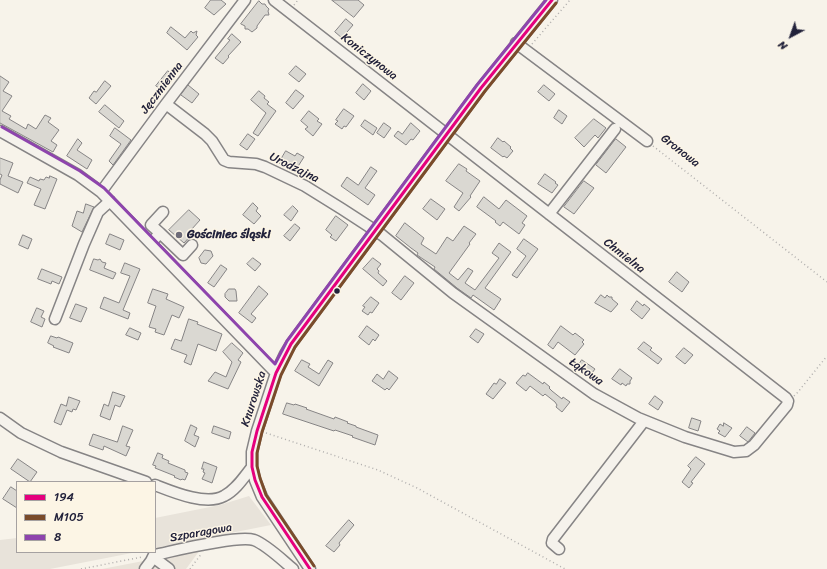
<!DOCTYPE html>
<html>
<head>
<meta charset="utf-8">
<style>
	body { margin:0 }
	#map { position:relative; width:827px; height:569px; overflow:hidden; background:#f7f3ea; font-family:Sriracha,sans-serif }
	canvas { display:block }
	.legend { position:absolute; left:16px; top:481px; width:140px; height:72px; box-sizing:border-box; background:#fcf5e5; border:1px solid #a5a1a1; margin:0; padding:5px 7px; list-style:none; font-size:12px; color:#22223b }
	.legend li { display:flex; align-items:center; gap:8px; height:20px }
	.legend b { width:20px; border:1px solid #a5a1a1 }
	.north { position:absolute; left:771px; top:16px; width:40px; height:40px; -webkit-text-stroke:3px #fcf5e5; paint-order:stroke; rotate:221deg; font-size:11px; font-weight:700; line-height:16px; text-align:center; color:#22223b }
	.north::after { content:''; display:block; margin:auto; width:14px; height:18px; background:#22223b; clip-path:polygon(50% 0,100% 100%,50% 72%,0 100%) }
</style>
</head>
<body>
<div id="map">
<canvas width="827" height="569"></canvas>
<ul class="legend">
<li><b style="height:5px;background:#e5007d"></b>194</li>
<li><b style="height:5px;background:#7a4b2a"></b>M105</li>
<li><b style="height:5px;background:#8e44ad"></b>8</li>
</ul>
<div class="north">N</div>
</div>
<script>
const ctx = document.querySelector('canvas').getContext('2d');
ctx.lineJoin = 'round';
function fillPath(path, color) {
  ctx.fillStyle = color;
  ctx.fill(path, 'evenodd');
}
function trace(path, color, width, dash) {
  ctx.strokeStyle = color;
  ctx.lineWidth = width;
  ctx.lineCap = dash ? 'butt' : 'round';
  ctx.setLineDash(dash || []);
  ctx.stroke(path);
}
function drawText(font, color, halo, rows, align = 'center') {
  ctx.font = font + ' Sriracha,sans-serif';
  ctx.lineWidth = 3;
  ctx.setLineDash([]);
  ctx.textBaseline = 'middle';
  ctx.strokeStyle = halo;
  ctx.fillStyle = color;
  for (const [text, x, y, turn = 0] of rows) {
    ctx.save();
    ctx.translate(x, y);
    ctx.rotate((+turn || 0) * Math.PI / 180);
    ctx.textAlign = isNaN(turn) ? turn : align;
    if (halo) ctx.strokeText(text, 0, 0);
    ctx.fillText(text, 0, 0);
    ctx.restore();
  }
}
fillPath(new Path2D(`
	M200,550L186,569H102Z`), '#e9e3d9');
fillPath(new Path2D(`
	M249,496L271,525L155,548V518L220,505Z
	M17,538V552H137L50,569H0V540Z`), '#e8e3da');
const building = new Path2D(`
	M211,0H221L226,4L214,15L205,8Z
	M332,0H358L364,5L354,17Z
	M259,1L262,4H265L266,6L269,9L268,11L269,15H265L257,26V28L252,32L248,29H245V26L241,24Z
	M346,19L353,25L342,38L335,32Z
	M171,27L185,38L191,31L193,33L197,31L196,35L198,37L187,50L167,33Z
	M232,34L241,42L228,56L229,57L223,64L215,58L230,40L228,39Z
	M296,66L306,74L299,82L289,74Z
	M168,71L175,77L163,91L156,86Z
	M0,76L9,82L3,91L12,96L2,111L11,116L9,119L26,129L28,124L36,129L45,115L51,118L48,122L59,130L51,141L57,145L53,152L0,123Z
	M105,81L111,86L96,104L89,98L94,91L96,92Z
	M363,84L371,91L364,100L356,93Z
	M188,85L199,94L192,103L181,95Z
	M544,85L555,94L549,101L538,92Z
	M296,90L304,96L293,109L286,103Z
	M259,91L265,96L264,98L269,102L267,104L276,111L258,136L253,133L266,113L251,100Z
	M105,105L124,121L119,128L99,112Z
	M344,109L354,116L346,127L344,126L342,129L335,124L338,121L336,120Z
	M559,110L567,116L562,124L554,118Z
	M309,111L319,119L317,121L322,124L313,136L305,129L308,127L301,121Z
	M594,119L606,128L598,138L595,135L584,147L575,138Z
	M365,120L377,128L373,135L361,126Z
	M384,123L391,128L384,138L377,133Z
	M411,123L420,131L413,140L411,139L406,145L394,136L398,131L402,134Z
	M115,128L131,140L113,165L109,161L121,144L110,136Z
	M248,134L255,139L247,150L240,145Z
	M498,138L503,142L504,141L511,147L510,148L513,151L507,158L504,156L503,157L491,148Z
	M78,139L82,143L77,150L92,160L87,169L67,156Z
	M616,139L626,147L606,173L596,165Z
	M286,151L295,156L297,153L304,157L297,168L288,163L286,167L279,163Z
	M0,158L13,163L8,176L23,182L18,193L0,184V180L2,175L0,174Z
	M459,164L467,169L466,171L480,181L470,196L471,197L459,211L454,207L463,193L446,181Z
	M371,167L377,171L365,188L375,195L368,205L341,186L347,177L358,185Z
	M545,174L556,182L555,183L558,185L552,193L538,184Z
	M50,176L57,179L45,209L34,205L41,189L27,183L30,177L39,181L40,179L44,180L46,177L49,178Z
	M584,181L594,188L574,214L564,207Z
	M484,197L499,209L506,200L527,216L522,223L525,225L519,234L503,222L500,226L495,222L496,221L477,207Z
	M431,199L445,209L437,220L423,209Z
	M253,203L258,208L256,211L261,216L254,224L243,215Z
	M86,204L94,207L82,232L72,226L77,211L83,213Z
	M293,206L298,211L291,221L284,215Z
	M189,210L200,220L191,230L194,232L184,243L169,230Z
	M336,216L348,225L336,241L330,237L332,235L326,230Z
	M405,223L424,238L421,244L436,254L447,237L453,241L464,226L476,234L469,243L470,244L449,273L458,280L468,268L473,271L465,283L475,290L499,258L492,253L499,243L511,252L485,288L501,299L494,310L473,295L471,298L457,288L434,269L435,267L417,255L418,253L411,248L396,236Z
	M295,224L300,228L290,241L284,236Z
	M110,234L124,240L120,250L106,244Z
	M23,235L32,239L28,249L19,245Z
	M524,239L538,249L517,278L512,275L526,256L517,249Z
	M205,250L211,251L213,256L206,264L201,263L199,258Z
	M253,258L261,264L255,271L247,264Z
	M373,258L381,264L377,269L379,271L378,273L387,281L383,286L363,269Z
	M94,259L98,260L100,259L102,262L106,263L104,268L116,273L113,279L90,270Z
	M125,263L140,269L123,310L130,313L128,319L100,308L104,297L119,303L130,276L121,273Z
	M221,265L227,269L214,287L208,283Z
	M42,269L62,277L59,284L52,281L51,284L38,279Z
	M677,272L689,282L682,292L669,282Z
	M405,276L414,283L401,300L392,293Z
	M259,286L268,294L251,314L256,318L252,323L239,313Z
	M153,289L168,294L166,299L184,307L179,318L172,315L164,335L155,332L156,329L149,327L156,306L148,303Z
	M229,289H235L236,291L237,301H229L225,297V294Z
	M601,295L605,298L607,295L609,297H612V299L618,304L611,312L595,303Z
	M371,297L379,303L372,313L370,312L368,315L362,311L365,307L363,306Z
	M637,301L643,306L644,304L650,309L642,319L631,310Z
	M76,304L87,308L81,322L70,318Z
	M37,308L44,311L41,317L45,319L42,327L31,322Z
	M189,319L198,322L197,324L222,334L216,351L198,344L191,365L184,362L187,355L171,349L175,339L181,341Z
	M367,326L379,335L375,341L373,339L369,345L359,337Z
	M561,326L573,335L575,333L584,340L582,342L584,344L575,355L558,342L553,349L548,345Z
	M130,328L141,333L138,340L126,335Z
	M476,329L484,334L478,343L470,337Z
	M51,336L57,338L58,337L73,343L69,353L53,347L54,346L48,343Z
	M644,342L652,348L650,350L662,359L658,364L638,349Z
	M232,343L243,353L238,360L241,362L228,389L208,381L215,372L226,377L232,362L223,352Z
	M684,348L693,355L685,364L676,357Z
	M302,360L310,364L308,367L319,374L328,360L333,363L319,386L295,371Z
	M582,360L595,369L589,377L576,369Z
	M620,369L632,378L630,381V384H627L626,386L622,383L621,385L612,379Z
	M389,371L398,378L389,390L387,388L385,390L372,381L377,374L383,379Z
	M528,373L543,384L544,382L550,387L549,388L552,391L562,399L563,397L570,402L562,412L556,407L557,405L555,402L545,394L543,396L530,386L526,391L516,383L523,375L525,376Z
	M500,379L506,383L493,399L486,394L494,383L496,384Z
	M113,392L125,396L120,407L115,405L110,420L100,416L104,404L108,406Z
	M655,396L663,402L658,410L649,404Z
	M69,397L80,401L76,410L73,409L72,412L67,410L61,425L54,422L61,404L66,406Z
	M287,403L294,405L295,404L307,408L306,409L334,419L335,417L348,422L347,423L356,426V427L378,435L375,445L352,437L353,436L335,430L334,431L283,414Z
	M692,418L701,421L698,431L689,428Z
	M724,423L732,428L725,437L718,433L720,431L717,429L720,424L723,426Z
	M191,425L197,428L194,435L199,437L195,447L185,441Z
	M123,426L133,430L126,446L130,447L126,456L104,446L103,450L89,445L93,434L117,442Z
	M214,426L231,432L229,439L212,433Z
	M747,427L755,433L748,442L740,436Z
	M158,453L163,455L162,458L169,461L168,463L185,470V472L188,473L185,480L182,479L181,480L174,477L175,476L155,468L156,466L153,465Z
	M696,457L705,464L691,482L693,483L689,488L682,482L691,469L688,466Z
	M18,459L37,472L30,482L11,469Z
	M204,462L217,467L212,483L202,479L205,473L203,472L204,469H202Z
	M11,487L17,491V508L3,499Z
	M349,520L354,525L339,543L340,545L334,552L326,546Z`);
fillPath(building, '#dad8d2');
trace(building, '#868485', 1);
const minor = new Path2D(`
	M516,43L647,141
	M166,104L205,134L212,141L224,160L229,162L256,164L265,167L305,186L342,209L382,235L453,293L594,394L638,418L685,437L734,452L746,451L754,445L787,405L788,401L786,398L274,0
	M0,131L78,175L101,192L276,373
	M101,192L166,104L245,0
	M549,214L615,129
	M160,233L151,225L163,212
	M151,243L160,233L183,255L192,245
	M55,319L84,244L98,212L110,201
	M0,418L21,433L61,452L146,482
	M155,485C173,492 206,506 224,496C236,490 244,477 252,467
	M559,549L552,543L553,539L644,421
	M154,555C174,551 237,535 254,540C267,545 282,560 293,569
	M154,555L157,560L169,569
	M145,569L151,561L154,555
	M310,569L262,497L255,480L252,467V452L257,431L276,373L285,354L291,344L481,88L552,0`);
trace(minor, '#868485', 13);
trace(new Path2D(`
	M294,5L298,0
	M532,44L570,0
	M653,146L827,282
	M794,396L798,392L827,356
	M266,433L378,470L417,488L565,569
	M81,569L142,557
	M190,569L202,553`), '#b0aead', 1.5, [1, 3]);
trace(minor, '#f5f2ec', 10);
trace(new Path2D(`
	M310,569L262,497L255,480L252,467V452L257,431L276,373L291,344L481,88L552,0`), '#e5007d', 3);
trace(new Path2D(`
	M314,566L266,495L260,478L257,466V453L262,432L281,375L295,347L485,91L556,3`), '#7a4b2a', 3);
trace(new Path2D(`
	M2,127L80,171L104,188L275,364L287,341L477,85L546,0`), '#8e44ad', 3);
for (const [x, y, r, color] of [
	[179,235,4,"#6d6b78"],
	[337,291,3.5,"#22223b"]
]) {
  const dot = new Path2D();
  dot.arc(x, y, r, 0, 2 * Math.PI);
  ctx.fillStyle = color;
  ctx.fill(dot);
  trace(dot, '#fcf5e5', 1.5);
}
drawText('12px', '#22223b', '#fcf5e5', [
	["Koniczynowa",369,57,38],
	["Jęczmienna",162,88,-53],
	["Gronowa",680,151,38],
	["Urodzajna",294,168,26],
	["Chmielna",624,256,38],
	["Łąkowa",586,372,35],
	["Knurowska",254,399,-72],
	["Szparagowa",201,533,-10]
]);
drawText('bold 12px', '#22223b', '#fcf5e5', [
	["Gościniec śląski",187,235]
], 'left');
</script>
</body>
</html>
